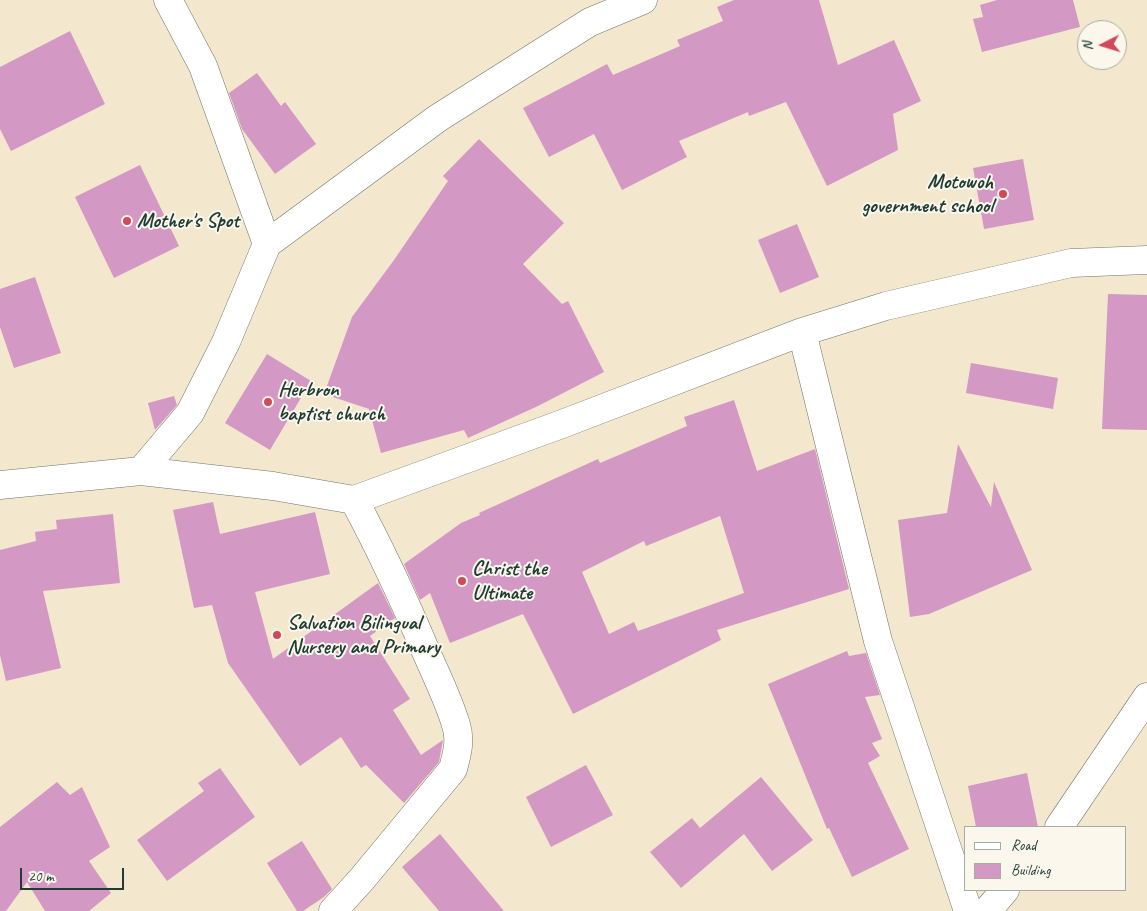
<!DOCTYPE html>
<html>
<head>
<meta charset="utf-8">
<style>
	body { margin:0 }
	#map { position:relative; width:1147px; height:911px; overflow:hidden; background:#f3e7cd; font-family:Caveat,sans-serif }
	canvas { display:block }
	.legend { position:absolute; left:964px; top:826px; width:162px; height:65px; box-sizing:border-box; background:#fbf7ec; border:1px solid #a3ada2; margin:0; padding:6px 9px; list-style:none; font-size:15px; color:#1f3d34 }
	.legend li { display:flex; align-items:center; gap:10px; height:25px }
	.legend b { width:25px; border:1px solid #a3ada2 }
	.north { position:absolute; left:1077px; top:20px; width:50px; height:50px; box-sizing:border-box; background:#fbf7ec; border:1px solid #a3ada2; border-radius:50%; rotate:265deg; font-size:14px; font-weight:700; line-height:20px; text-align:center; color:#1f3d34 }
	.north::after { content:''; display:block; margin:auto; width:18px; height:22px; background:#d1495b; clip-path:polygon(50% 0,100% 100%,50% 72%,0 100%) }
	.scale { position:absolute; left:20px; top:868px; width:104px; height:22px; box-sizing:border-box; border:2px solid #1f3d34; border-top:0; padding-left:6px; font-size:15px; line-height:18px; white-space:nowrap; color:#1f3d34; -webkit-text-stroke:4px #fbf7ec; paint-order:stroke }
</style>
</head>
<body>
<div id="map">
<canvas width="1147" height="911"></canvas>
<ul class="legend">
<li><b style="height:6px;background:#fff"></b>Road</li>
<li><b style="height:14px;background:#d399c4"></b>Building</li>
</ul>
<div class="north">N</div>
<div class="scale">20 m</div>
</div>
<script>
const ctx = document.querySelector('canvas').getContext('2d');
ctx.lineJoin = 'round';
function fillPath(path, color) {
  ctx.fillStyle = color;
  ctx.fill(path, 'evenodd');
}
function trace(path, color, width, dash) {
  ctx.strokeStyle = color;
  ctx.lineWidth = width;
  ctx.lineCap = dash ? 'butt' : 'round';
  ctx.setLineDash(dash || []);
  ctx.stroke(path);
}
function drawText(font, color, halo, rows, align = 'center') {
  ctx.font = font + ' Caveat,sans-serif';
  ctx.lineWidth = 4;
  ctx.setLineDash([]);
  ctx.textBaseline = 'middle';
  ctx.strokeStyle = halo;
  ctx.fillStyle = color;
  for (const [text, x, y, turn = 0] of rows) {
    ctx.save();
    ctx.translate(x, y);
    ctx.rotate((+turn || 0) * Math.PI / 180);
    ctx.textAlign = isNaN(turn) ? turn : align;
    if (halo) ctx.strokeText(text, 0, 0);
    ctx.fillText(text, 0, 0);
    ctx.restore();
  }
}
fillPath(new Path2D(`
	M734,0H819L838,65L894,40L921,101L893,114L898,150L827,186L786,102L749,116L748,112L679,141L687,157L622,190L594,134L549,157L523,108L607,64L613,75L680,46L677,40L723,21L717,7Z
	M997,0H1073L1080,27L982,52L973,19L983,17L980,5Z
	M70,31L105,104L11,151L0,129V67Z
	M257,73L281,106L285,102L316,144L275,174L242,129L229,93Z
	M479,139L564,223L523,264L562,304L568,301L604,372L538,406L468,438L464,430L381,453L369,409L324,394L352,317L394,260L448,181L443,176Z
	M1023,159L1034,220L984,229L973,168Z
	M140,165L179,246L114,278L75,197Z
	M797,224L819,277L780,293L758,240Z
	M35,277L61,353L14,368L0,327V289Z
	M1108,294L1147,295V430L1102,429Z
	M267,354L311,381L270,450L225,423Z
	M971,363L1058,378L1053,409L966,393Z
	M174,396L177,405L155,430L148,403Z
	M734,400L757,471L815,449L849,589L717,630L721,640L573,714L523,614L450,643L430,593L420,600L404,564L461,523L480,515L479,513L598,459L600,463L687,426L684,417ZM720,516L744,593L638,631L634,622L609,634L582,572L644,541L646,546Z
	M958,444L991,507L994,482L1032,570L929,614L910,617L898,520L947,513Z
	M213,502L220,534L315,512L330,574L255,592L273,659L378,583L395,618L370,636L410,699L393,710L421,755L443,740L439,762L404,803L366,765L361,768L341,737L300,766L228,663L212,605L194,608L173,510Z
	M113,514L120,583L43,591L61,668L6,681L0,655V550L36,541L35,532L57,529L56,520Z
	M847,651L849,656L866,653L880,695L865,697L882,739L872,743L880,756L868,763L909,849L852,877L829,828L827,829L768,684Z
	M586,765L613,815L551,847L526,797Z
	M220,768L255,817L167,881L137,840L204,791L198,783Z
	M1027,773L1038,827H976L968,786Z
	M761,777L813,840L772,871L744,834L681,888L650,852L692,818L700,828Z
	M57,782L70,795L82,787L110,847L89,861L111,893L89,911H45L27,882L6,911H0V827Z
	M440,834L504,911H439L402,867Z
	M302,841L332,889L324,897L303,911H297L267,863Z`), '#d399c4');
const street = new Path2D(`
	M267,244L438,118L590,22L643,0
	M802,332L878,641L968,911
	M141,471L190,413L226,342L267,244L203,66L168,0
	M0,485L141,471L273,486L354,500L562,424L802,332L886,306L1071,263L1147,260
	M1059,827L1147,697
	M333,911L362,879L453,769C457,754 461,740 456,725C449,701 437,677 427,654C405,602 381,550 354,500
	M987,911L1005,890`);
trace(street, '#69786a', 29);
trace(street, '#fff', 28);
for (const [x, y, r, color] of [
	[1003,194,5,"#d1495b"],
	[127,221,5,"#d1495b"],
	[268,402,5,"#d1495b"],
	[462,581,5,"#d1495b"],
	[277,635,5,"#d1495b"]
]) {
  const dot = new Path2D();
  dot.arc(x, y, r, 0, 2 * Math.PI);
  ctx.fillStyle = color;
  ctx.fill(dot);
  trace(dot, '#fbf7ec', 2);
}
drawText('bold 21px', '#1f3d34', '#fbf7ec', [
	["Motowoh",993,182,"right"],
	["government school",993,206,"right"],
	["Mother's Spot",137,221],
	["Herbron",278,390],
	["baptist church",278,414],
	["Christ the",472,569],
	["Ultimate",472,593],
	["Salvation Bilingual",287,623],
	["Nursery and Primary",287,647]
], 'left');
</script>
</body>
</html>
